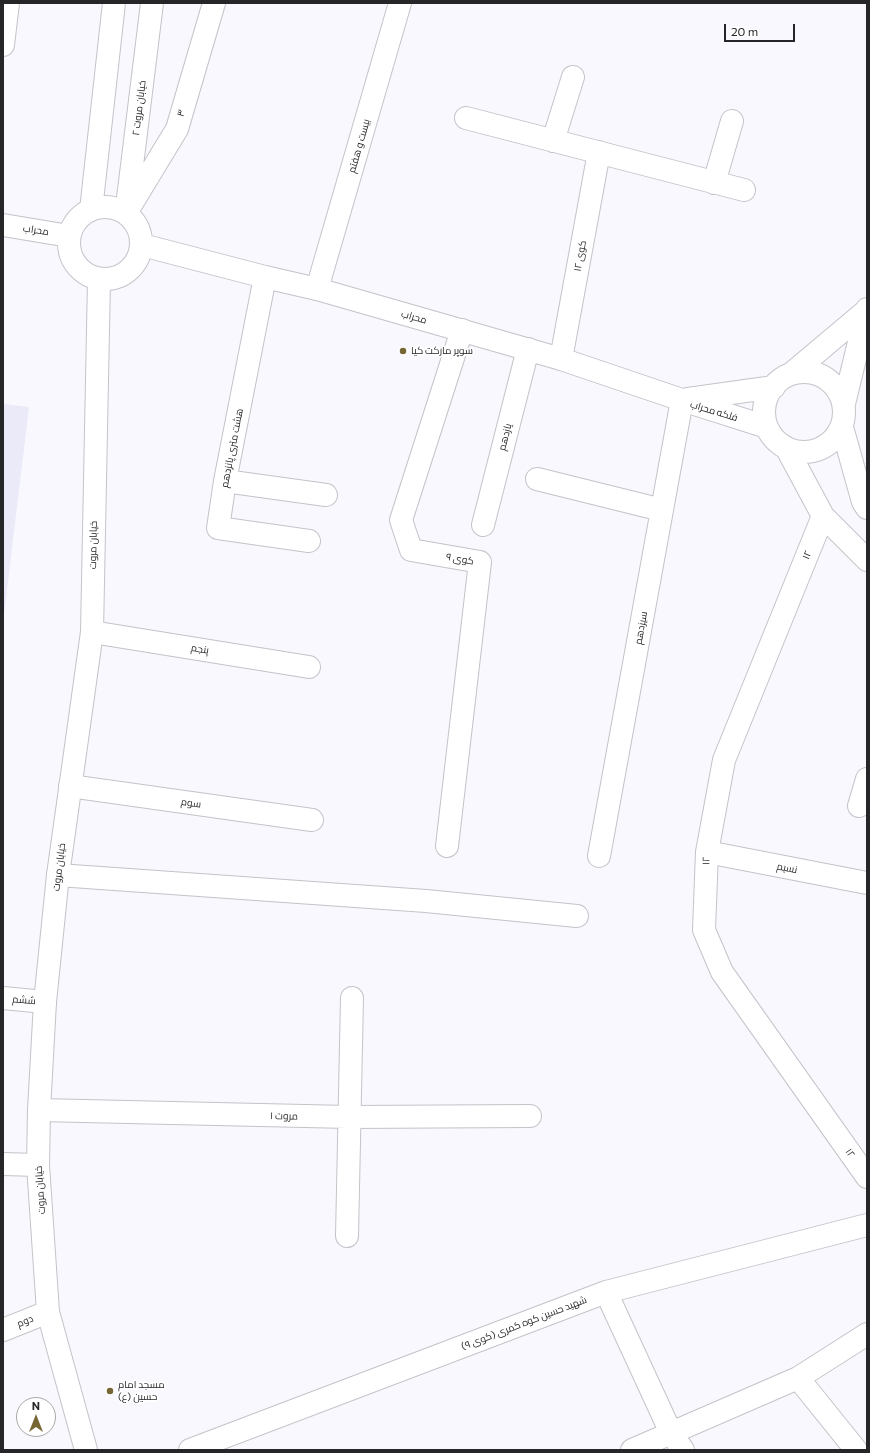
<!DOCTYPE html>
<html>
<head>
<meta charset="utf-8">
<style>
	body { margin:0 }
	#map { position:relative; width:870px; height:1453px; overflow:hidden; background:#f8f8fe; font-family:Commissioner,sans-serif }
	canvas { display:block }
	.frame { position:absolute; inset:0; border:4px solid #262628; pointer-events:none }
	.north { position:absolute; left:16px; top:1397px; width:40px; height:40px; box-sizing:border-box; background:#fff; border:1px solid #a8a8a9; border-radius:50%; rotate:0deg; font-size:11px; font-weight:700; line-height:16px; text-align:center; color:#262628 }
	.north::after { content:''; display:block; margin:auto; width:14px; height:18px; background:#766634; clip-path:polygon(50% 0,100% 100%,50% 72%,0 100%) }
	.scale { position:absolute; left:724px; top:24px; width:71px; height:18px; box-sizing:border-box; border:2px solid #262628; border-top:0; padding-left:5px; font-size:12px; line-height:14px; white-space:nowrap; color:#262628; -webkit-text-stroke:3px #fff; paint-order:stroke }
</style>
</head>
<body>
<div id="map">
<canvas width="870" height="1453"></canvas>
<div class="frame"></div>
<div class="north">N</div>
<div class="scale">20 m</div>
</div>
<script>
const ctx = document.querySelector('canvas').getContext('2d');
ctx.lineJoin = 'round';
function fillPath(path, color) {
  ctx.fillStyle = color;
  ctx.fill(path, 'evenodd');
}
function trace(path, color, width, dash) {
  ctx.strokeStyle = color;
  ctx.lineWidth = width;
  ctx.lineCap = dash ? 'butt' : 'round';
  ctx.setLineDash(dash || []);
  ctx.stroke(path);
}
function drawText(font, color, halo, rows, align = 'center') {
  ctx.font = font + ' Commissioner,Cairo,sans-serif';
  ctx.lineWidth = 3.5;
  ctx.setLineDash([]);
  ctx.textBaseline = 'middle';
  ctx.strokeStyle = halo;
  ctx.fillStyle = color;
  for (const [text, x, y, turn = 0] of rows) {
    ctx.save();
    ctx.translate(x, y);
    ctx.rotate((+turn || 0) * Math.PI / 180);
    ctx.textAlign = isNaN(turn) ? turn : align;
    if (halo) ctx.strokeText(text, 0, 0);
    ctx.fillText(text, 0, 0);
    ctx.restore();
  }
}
fillPath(new Path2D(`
	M3,404L29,407L3,623Z`), '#eaeaf8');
const minor = new Path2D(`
	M3,45L8,3
	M466,118L744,190
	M553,141L573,77
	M714,183L732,121
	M127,206L152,3
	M91,210L114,3
	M126,213L177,129L214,3
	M265,277L225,481L218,528L309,541
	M317,289L400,3
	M561,359L599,152
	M537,479L662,510
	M225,481L326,495
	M823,516L724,760L707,852L704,930L722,972L867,1177
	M483,525L528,349
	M92,632L309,667
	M70,786L312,820
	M859,806L867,779
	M447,846L480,562L411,550L401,520L462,330
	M707,852L867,883
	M599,856L682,400
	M58,875L426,901L577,916
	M3,998L45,1002
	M39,1110L349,1117L530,1116
	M3,1164L38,1165
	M347,1236L352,998
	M606,1292L671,1433L683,1450
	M3,1330L48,1312
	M798,1378L856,1450
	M190,1450L606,1292L867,1225
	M632,1450L798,1378L867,1334`);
const tertiary = new Path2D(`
	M69 243a36 36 0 1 1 72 0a36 36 0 1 1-72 0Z
	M3,225L69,236
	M142,245L265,277L317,289L561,359L682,400L767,427
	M764 412a40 40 0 1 1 80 0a40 40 0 1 1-80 0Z
	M791,374L866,311
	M688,399L774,387
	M844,404L867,309
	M842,427L863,502L867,508
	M787,449L823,516L867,560
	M86,1450L48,1312L38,1165L39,1110L45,1002L58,875L92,632L99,279`);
trace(minor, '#c3c3c9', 24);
trace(tertiary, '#c3c3c9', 24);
trace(minor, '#fff', 22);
trace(tertiary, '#fff', 22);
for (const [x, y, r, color] of [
	[403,351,4,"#766634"],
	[110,1391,4,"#766634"]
]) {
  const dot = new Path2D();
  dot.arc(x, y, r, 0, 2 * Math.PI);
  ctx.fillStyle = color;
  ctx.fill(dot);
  trace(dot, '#fff', 1.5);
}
drawText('10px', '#262628', '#fff', [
	["خیابان مروت ۲",139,108,-83],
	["۳",181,113,-74],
	["بیست و هفتم",359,146,-74],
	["محراب",36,230,9],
	["کوی ۱۲",580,256,-80],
	["محراب",414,317,16],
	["فلکه محراب",714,411,17],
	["یازدهم",505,437,-76],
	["هشت متری پانزدهم",232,448,-79],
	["خیابان مروت",93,545,-89],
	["۱۲",807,555,-68],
	["کوی ۹",460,559,10],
	["سیزدهم",641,628,-80],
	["پنجم",200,649,9],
	["سوم",191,803,8],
	["۱۲",706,861,-88],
	["خیابان مروت",59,867,-83],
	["نسیم",787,868,11],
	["ششم",24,1000,5],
	["مروت ۱",284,1116,1],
	["۱۲",850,1153,55],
	["خیابان مروت",40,1190,-94],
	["دوم",25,1321,-22],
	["شهید حسین کوه کمری (کوی ۹)",524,1323,-21]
]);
drawText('10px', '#262628', '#fff', [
	["سوپر مارکت کیا",411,351],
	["مسجد امام",118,1385],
	["حسین (ع)",118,1397]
], 'left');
</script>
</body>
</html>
